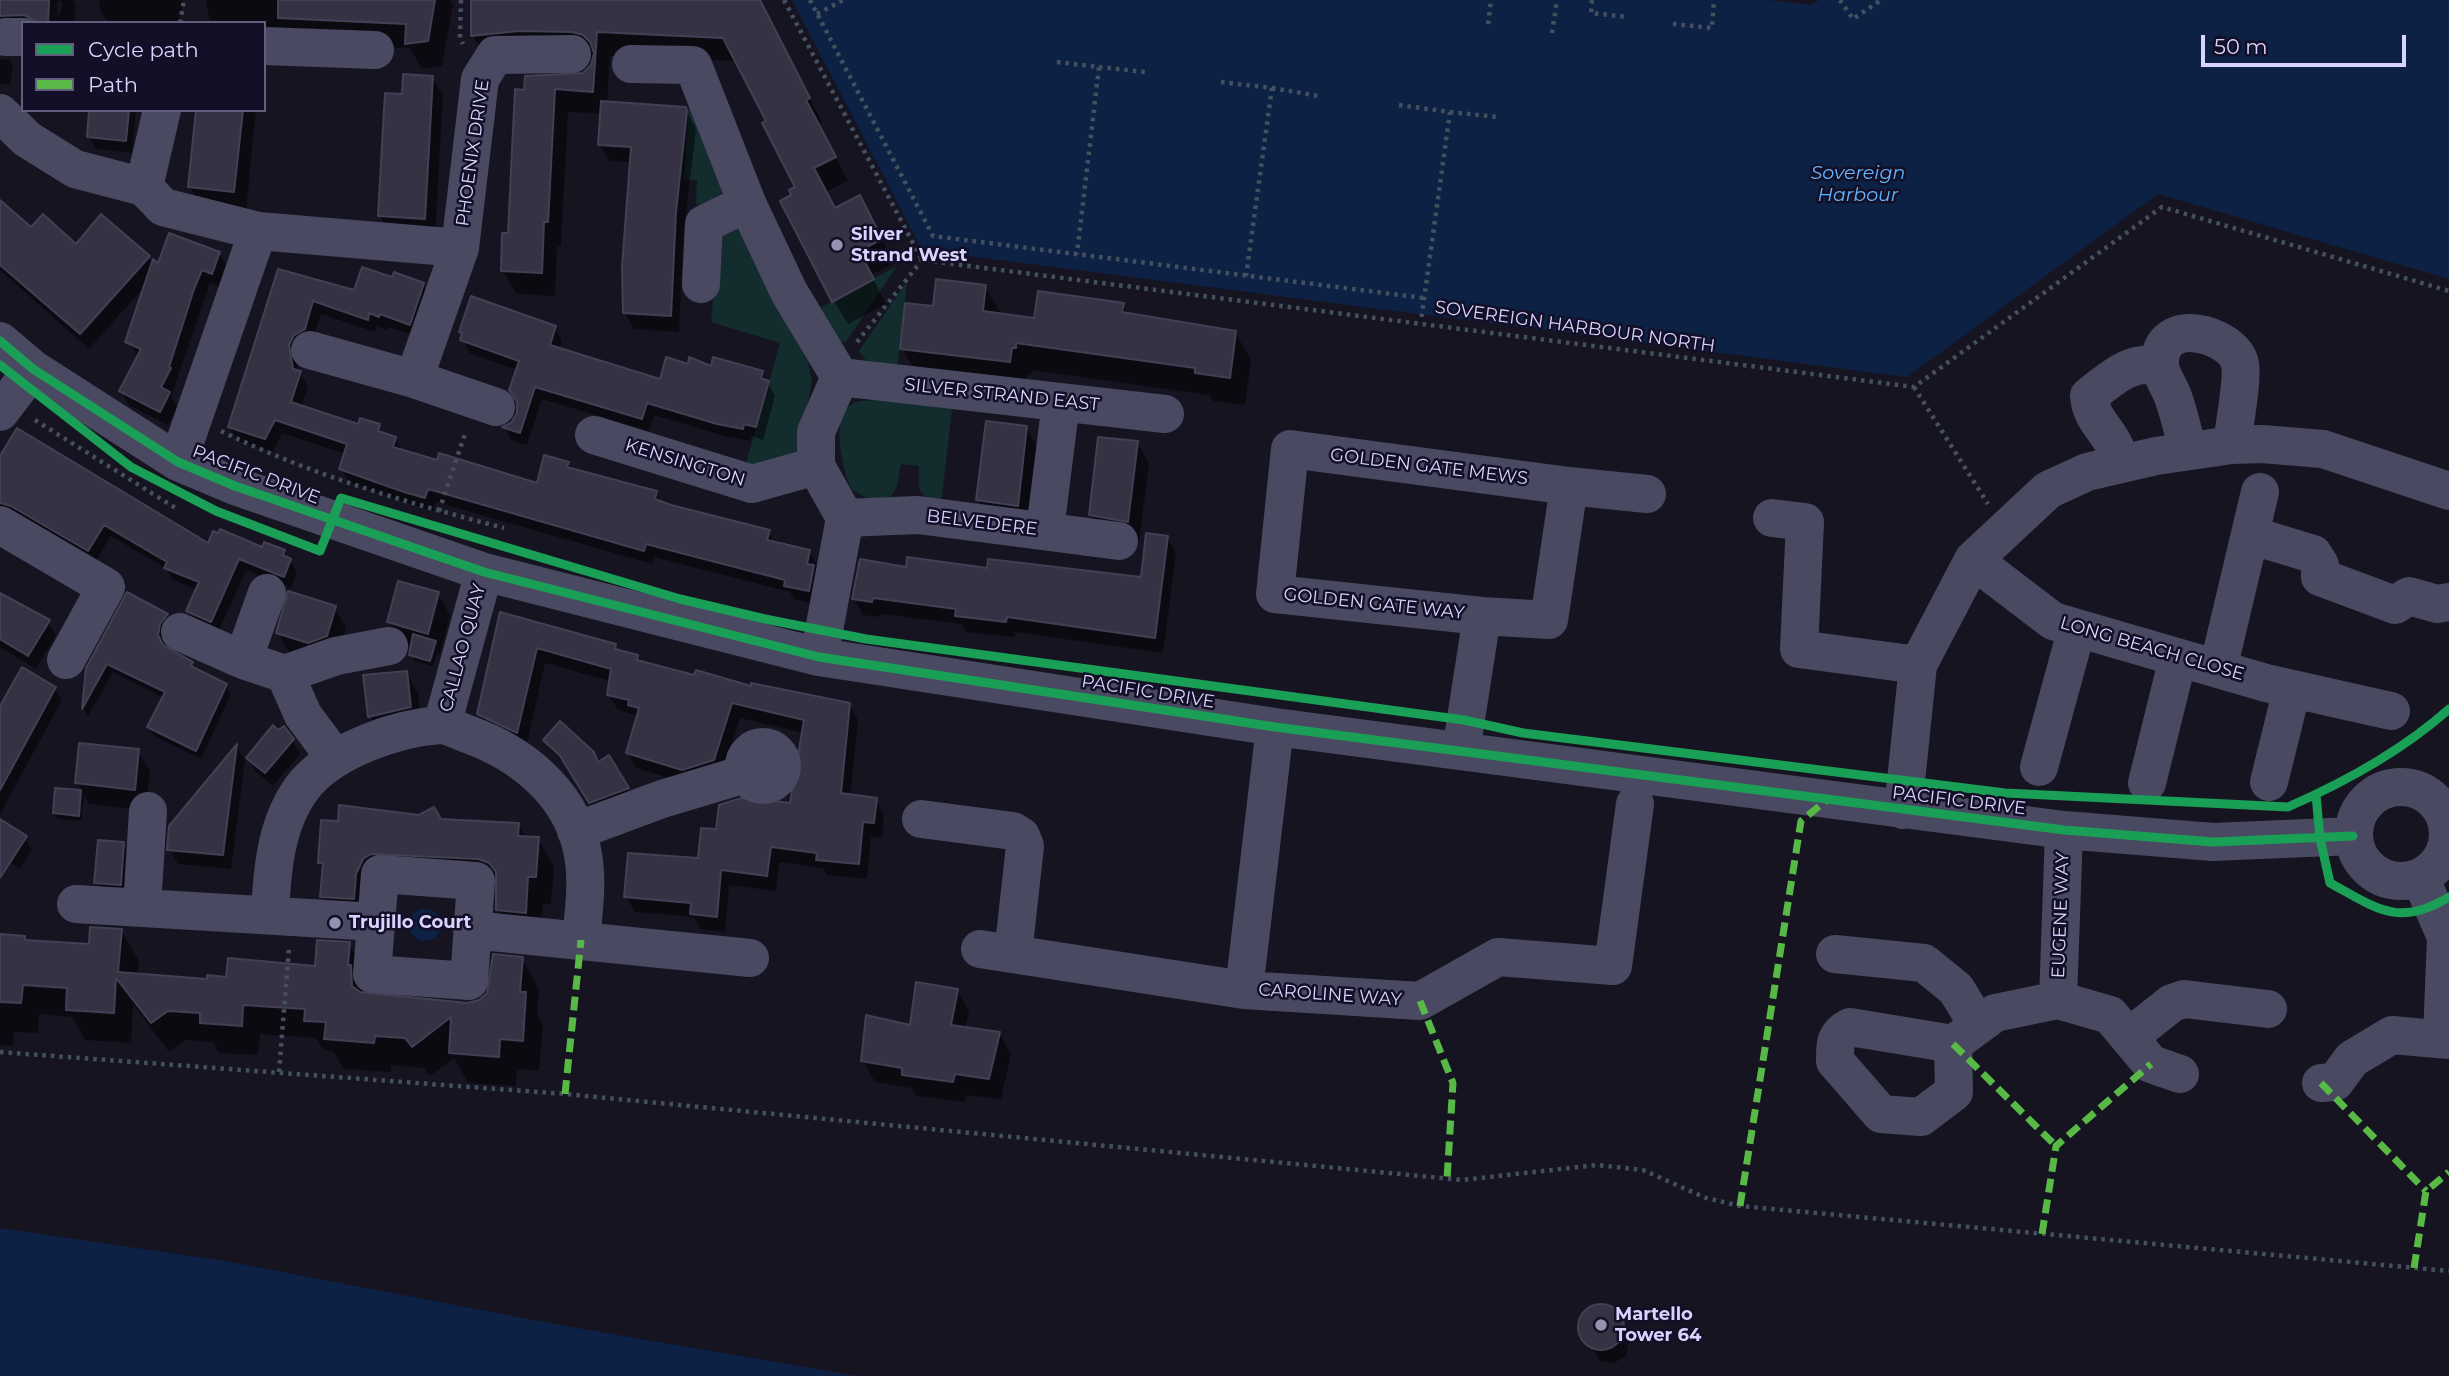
<!DOCTYPE html>
<html>
<head>
<meta charset="utf-8">
<style>
	body { margin:0 }
	#map { position:relative; width:2449px; height:1376px; overflow:hidden; background:#161421; font-family:Montserrat,sans-serif }
	canvas { display:block }
	.legend { position:absolute; left:21px; top:21px; width:245px; height:91px; box-sizing:border-box; background:#130f26; border:2px solid #625e7d; margin:0; padding:9px 12px; list-style:none; font-size:21px; color:#d9d4ff }
	.legend li { display:flex; align-items:center; gap:14px; height:35px }
	.legend b { width:35px; border:2px solid #625e7d }
	.scale { position:absolute; left:2201px; top:35px; width:205px; height:32px; box-sizing:border-box; border:4px solid #d9d4ff; border-top:0; padding-left:9px; font-size:21px; line-height:24px; white-space:nowrap; color:#d9d4ff; -webkit-text-stroke:5px #130f26; paint-order:stroke }
</style>
</head>
<body>
<div id="map">
<canvas width="2449" height="1376"></canvas>
<ul class="legend">
<li><b style="height:9px;background:#1a9f57"></b>Cycle path</li>
<li><b style="height:9px;background:#58b947"></b>Path</li>
</ul>
<div class="scale">50 m</div>
</div>
<script>
const ctx = document.querySelector('canvas').getContext('2d');
ctx.lineJoin = 'round';
function fillPath(path, color) {
  ctx.fillStyle = color;
  ctx.fill(path, 'evenodd');
}
function trace(path, color, width, dash) {
  ctx.strokeStyle = color;
  ctx.lineWidth = width;
  ctx.lineCap = dash ? 'butt' : 'round';
  ctx.setLineDash(dash || []);
  ctx.stroke(path);
}
function drawText(font, color, halo, rows, align = 'center') {
  ctx.font = font + ' Montserrat,sans-serif';
  ctx.lineWidth = 5;
  ctx.setLineDash([]);
  ctx.textBaseline = 'middle';
  ctx.strokeStyle = halo;
  ctx.fillStyle = color;
  for (const [text, x, y, turn = 0] of rows) {
    ctx.save();
    ctx.translate(x, y);
    ctx.rotate((+turn || 0) * Math.PI / 180);
    ctx.textAlign = isNaN(turn) ? turn : align;
    if (halo) ctx.strokeText(text, 0, 0);
    ctx.fillText(text, 0, 0);
    ctx.restore();
  }
}
fillPath(new Path2D(`
	M690,84L725,181L721,194L707,205L696,204L697,180L684,179Z
	M739,226L772,297L808,362L812,381L799,449L790,458L744,470L780,343L711,322L719,235Z
	M897,266L846,342L837,341L814,311Z
	M907,281L897,371L868,363L859,351Z
	M871,397L952,409L941,505C917,495 918,491 919,466L901,464L897,486L891,497L867,502V498L852,490C841,468 824,395 870,401Z`), '#132c2d');
fillPath(new Path2D(`
	M792,0H1768L1811,5L1819,0H2449V279L2158,194L1907,377L922,250Z
	M409 925a16 16 0 1 1 32 0a16 16 0 1 1-32 0Z
	M0,1228L225,1261L560,1325L857,1376H0Z`), '#0d2144');
fillPath(new Path2D(`
	M0,0H73L76,5L74,23H23L0,27ZM58,1H62L60,15H57Z
	M100,0H183L179,23H108L99,8Z
	M206,0H450L453,4L442,66L422,69L410,48L264,44V23H210Z
	M473,0H752L774,28L822,122L818,124L848,181L826,192L835,210L859,197L895,263L871,275L886,304L848,324L834,301L794,195L797,188L737,61L610,56L607,103L685,108L696,129L684,230L679,332L634,329L625,313L632,162L609,161L600,145L602,114L568,112L561,246L557,245L555,296L517,294L503,271L526,91L583,75L593,65L595,58L486,59L473,36Z
	M0,59L10,60L13,67L10,85L0,84Z
	M432,77L443,95L435,236L390,234L380,216L403,96Z
	M91,110H136L132,153L96,149L89,137Z
	M198,110H256L246,212L202,208L190,187Z
	M0,203L31,230L76,247L148,257L153,265L219,253L227,267L219,287L210,283L171,397L177,407L168,425L129,405L121,391L139,357L127,341L146,285L89,349L0,270Z
	M279,271L355,292L394,279L423,285L431,299L418,337L388,327L387,330L377,326L375,332L321,314L312,343L296,360L298,372L308,386L301,407L359,426H378L384,435L395,439L402,451L438,462L538,485L567,463L571,470L656,493L662,504L768,532L775,544L809,551L817,565L816,604L794,599L790,592L654,557L652,564L436,502L433,511L413,505L349,482L341,468L345,454L282,433L273,452L238,441L230,427Z
	M985,287L1002,315L1036,320L1122,304L1129,315L1235,332L1251,360L1245,405L1213,401L1209,395L1032,370L1031,375H1027L1026,389L918,376L902,348L935,308Z
	M555,328L562,341L559,349L661,381L689,366L762,373L775,396L763,440L752,436L750,441L725,436L654,415L649,431L542,399L527,445L512,441L505,428L512,424L519,414L517,370L469,353L461,332Z
	M1026,427L1038,448L1029,526L990,521L978,500Z
	M1137,443L1149,464L1139,542L1103,536L1091,515Z
	M0,459L209,545L284,551L297,572L291,588L246,570L218,633L195,623L188,611L197,590L173,580L167,569L111,536L95,562L0,518Z
	M1167,537L1176,553L1163,653L1015,632V637L966,632L962,624L881,614V617L863,615L854,599L907,569L1142,579Z
	M438,594L450,615L440,654L437,653L433,666L414,661L411,654L412,646L401,643L389,622Z
	M0,595L48,622L56,635L36,669L0,647Z
	M334,607L346,628L338,657L290,654L278,633Z
	M502,614L615,646L618,652L637,657L641,663L696,678L849,704L858,720L850,796L875,799L884,815L882,838L871,837L867,879L827,875L823,868L779,862L776,891L729,885L725,932L701,929L694,917L635,912L626,897L700,860L717,831L792,804L803,733L740,718L722,776L692,785L636,768L627,752L638,719L635,715L618,710L608,694L610,681L545,663L526,748L488,730L479,714Z
	M167,615L172,624L164,634L163,646L192,663L196,671L226,685L231,694L201,759L154,736L149,727L164,698L113,672L88,716L84,709L88,669Z
	M406,672L418,693L422,728L382,737L370,716Z
	M55,688L62,700L0,814V709Z
	M292,740L300,754L273,786L256,772L248,758Z
	M545,740L599,763L609,757L634,800L597,814L569,768L552,752Z
	M237,747L245,760L231,869L178,864L169,849L171,826Z
	M138,751L150,771L146,810L89,804L84,794L81,821L58,819L54,813L56,790L83,792L77,783Z
	M0,821L25,838L32,850L20,869L0,856Z
	M440,821L518,824L526,838L538,839L554,867L551,904H543L541,940L514,938L498,910L499,889L397,879L338,924L322,896L324,870L320,863Z
	M123,844L131,857L128,898L104,896L96,883Z
	M121,930L139,961L137,975L209,981L317,968L349,944L366,974L365,993L468,1005L480,1002L522,959L539,989L537,1015L543,1024L539,1071L517,1069L516,1086L468,1083L454,1058L430,1076L424,1068L391,1065V1072L344,1069L333,1051L324,1050L316,1038L260,1034L258,1055L219,1053L213,1042L186,1040L169,1052L133,1004L131,1043L85,1040L72,1017L39,1014L38,1033L14,1032L13,1046L0,1045V936L24,938L27,942L90,946Z
	M957,990L969,1011L965,1028L999,1033L1011,1054L1001,1099L966,1095L965,1102L916,1096L911,1088L875,1082L863,1061Z
	M1593,1307L1614,1309L1630,1336L1626,1356L1614,1363L1600,1361L1580,1329L1582,1316Z`), '#0007');
const building = new Path2D(`
	M0,0H49L48,23H39L24,15L0,16Z
	M278,0H435L428,41L405,44L406,24L278,18Z
	M471,0H760L810,98L806,100L836,157L814,168L835,208L860,195L882,239L859,251L874,279L832,302L780,201L791,195L789,190L795,187L762,123L766,121L723,38L597,32L593,92L555,89L548,222H544L542,273L501,271L502,233H508L515,89L524,90L525,76L583,73L591,65L594,53L590,42L583,35L572,32L519,31L471,36Z
	M403,74L433,76L425,219L378,216L385,93L402,94Z
	M601,101L686,107L687,111L676,212L671,316L623,313L622,267L631,147L598,145Z
	M89,110H129L126,141L87,137Z
	M196,110H243L234,192L188,187Z
	M0,200L31,227L43,214L76,244L101,214L150,256L80,334L0,265Z
	M169,233L220,252L212,274L202,270L194,289L169,367L171,368L161,387L170,392L160,412L119,391L141,349L125,342L153,259L158,263Z
	M362,267L392,277L394,272L424,283L410,325L380,314L379,317L369,313L368,320L313,301L305,329L294,335L289,345L293,369L301,371L291,402L358,424L360,418L380,424L378,431L396,437L393,447L437,460L439,453L537,483L544,455L569,462L567,467L657,491L655,499L671,505L770,530L767,540L810,550L807,564L814,565L809,591L784,586L785,580L646,544L644,551L428,489L425,498L404,492L339,469L347,444L275,420L265,439L228,427L278,269L354,290Z
	M936,279L986,285L983,311L1034,318L1038,291L1124,303L1122,312L1236,331L1230,378L1195,373V368L1016,343V348H1012L1010,362L900,349L905,303L933,306Z
	M471,296L556,326L550,345L660,379L666,357L688,364L689,357L711,366L713,357L763,371L761,378L769,381L756,427L744,424L743,429L717,424L647,403L642,419L535,387L520,433L502,427L511,423L517,413V402L509,390L519,361L460,340L462,333L459,332Z
	M986,421L1027,426L1018,506L976,500Z
	M17,428L208,543L213,531L218,533L220,529L262,547L264,542L285,550L283,555L291,559L284,577L239,559L211,622L186,611L199,582L164,568L167,562L104,525L88,551L11,506L0,503V456Z
	M1098,437L1138,441L1128,522L1089,515Z
	M1146,533L1168,536L1155,638L1007,617L1006,622L955,616L956,609L873,598L872,602L852,599L860,559L906,567L907,557L987,568L988,559L1141,577Z
	M398,581L439,592L428,634L387,622Z
	M288,591L336,606L327,636L308,643L276,633Z
	M127,592L168,614L160,624L158,635L163,645L193,662L191,666L227,684L196,751L147,727L165,692L107,664L82,709L86,668Z
	M0,593L50,620L28,656L0,639Z
	M500,612L616,644L615,649L638,655L637,660L694,675L696,670L751,686V683L850,703L841,793L877,798L874,823L863,822L859,864L816,860L817,853L771,847L767,876L721,870L717,917L690,914L691,903L624,897L628,853L698,858L701,828L716,829L719,805L745,797L790,803L804,720L732,703L714,760L682,770L626,753L639,708L628,705L629,700L607,695L611,669L537,648L517,733L477,714Z
	M413,634L436,641L430,661L409,655Z
	M22,667L56,687L0,790V706Z
	M407,671L411,707L368,717L363,675Z
	M560,721L594,752L598,762L609,755L629,788L589,803L560,756L543,740Z
	M273,725L278,730L284,726L294,739L265,773L246,758Z
	M79,743L139,749L135,790L75,783Z
	M237,744L223,855L167,850L169,826Z
	M55,788L81,790L79,816L53,813Z
	M339,805L419,815L434,807L441,819L519,823L518,836L539,837L536,877H528L526,913L496,910V872L489,863L478,859L371,854L363,859L356,874L354,899L320,897L323,863H318L321,820L338,821Z
	M0,819L27,836L0,878Z
	M98,840L124,842L121,885L94,883Z
	M90,927L122,929L118,972L207,979V975L226,977L228,958L315,966L317,940L350,942L348,965H351L352,986L360,992L467,1003L479,1000L487,993L493,954L523,957L520,992H526L523,1041L500,1039L499,1057L449,1053L451,1017L412,1047L405,1038L375,1036L374,1043L324,1039L326,1022L304,1021L305,1009L243,1005L242,1026L200,1023V1013L168,1011L151,1023L116,978L114,1013L66,1010L67,988L23,985L21,1003L0,1002V934L25,936V940L89,944Z
	M916,982L958,989L951,1025L1000,1032L989,1079L955,1074L953,1082L902,1075V1068L861,1061L866,1015L910,1025Z
	M1578 1327a23 23 0 1 1 46 0a23 23 0 1 1-46 0Z`);
fillPath(building, '#343243');
trace(building, '#433f54', 2);
trace(new Path2D(`
	M461,0L460,38L463,44
	M784,0L922,260L1914,387L2162,207L2449,291
	M810,0L933,236L1424,298
	M1592,0L1591,13L1628,17
	M1840,0L1853,19L1881,0
	M817,14L843,0
	M180,23L184,0
	M1488,24L1491,0
	M1673,24L1712,28L1714,0
	M1552,33L1557,0
	M1057,62L1099,67L1077,254
	M1099,67L1145,72
	M1221,82L1272,88L1246,276
	M1272,88L1319,96
	M1399,105L1450,112L1421,321
	M1450,112L1498,117
	M857,342L922,260
	M1914,387L1988,504
	M35,420L177,509
	M221,431C311,475 408,503 504,528
	M439,511L466,431
	M0,1052L565,1094L1462,1180L1597,1165L1643,1170L1706,1198L1740,1206L2449,1271
	M279,1072L289,948`), '#44505f', 4.5, [3.5, 5]);
trace(new Path2D(`
	M5,37H23
	M264,46L375,50
	M631,64L693,65L747,203L789,292L840,377
	M162,110L144,187L163,207L258,231L460,248L480,79L495,55L572,54
	M0,113L27,139L75,169L144,187
	M701,284L704,224L747,203
	M0,341L33,369L178,462L235,486L484,572L819,657L1275,727L2064,830L2213,842L2353,836
	M310,350L414,379L496,407
	M840,377L1165,414
	M414,379L460,248
	M0,412L33,369
	M594,435L752,484L816,466
	M2188,451C2183,432 2179,412 2172,394C2168,385 2160,373 2160,364C2159,313 2234,334 2240,364C2243,380 2234,426 2232,445
	M178,462L258,231
	M2120,464C2115,432 2091,424 2089,396C2111,379 2131,359 2160,366
	M1569,486L1290,449L1275,594L1482,616L1549,620L1569,486L1647,494
	M1047,514L1061,402
	M845,518L918,515L1119,541
	M1772,518L1805,522L1799,649L1918,665
	M0,525L106,587L66,660
	M2250,535L2313,554L2320,565V577L2395,605L2409,596L2437,604L2449,602
	M1973,560L2053,621L2266,683L2391,711
	M180,632L243,660L267,593
	M819,657L845,518L816,466V432L840,377
	M243,660L285,674L303,715L335,758
	M2218,669L2260,492
	M285,674L336,656L389,646
	M442,725L484,572
	M744 766a19 19 0 1 1 38 0a19 19 0 1 1-38 0Z
	M1461,751L1482,616
	M2039,767L2077,628
	M2269,782L2292,689
	M2147,783L2178,658
	M2354 834a47 47 0 1 1 94 0a47 47 0 1 1-94 0Z
	M1903,810L1918,665L1973,560L2048,490L2087,472L2156,456L2232,445L2262,444L2323,449L2449,491
	M921,819L1013,831L1021,836L1025,846L1013,954
	M576,831L662,799L745,774
	M380,874L476,881L469,981L372,974Z
	M2420,877L2446,937L2442,1037
	M76,904L376,922
	M142,907L148,811
	M270,914C272,869 276,819 306,783C335,750 396,728 440,725C449,725 461,732 470,735C520,753 568,791 581,845C589,877 584,908 581,940
	M472,930L750,958
	M980,949L1244,990L1420,1001L1498,957L1613,966L1635,804
	M1835,954L1924,963L1956,989L1978,1025
	M1244,990L1275,727
	M2058,1000L2064,830
	M1850,1027L1953,1044L1954,1092L1921,1117L1881,1114L1835,1061C1835,1045 1834,1035 1850,1027Z
	M2129,1037L2172,1003L2184,999L2268,1009
	M1953,1044L1995,1013L2058,1000L2110,1015L2151,1064L2180,1074
	M2321,1083L2335,1082L2352,1059L2392,1035L2449,1040`), '#4a4962', 38);
trace(new Path2D(`
	M1420,1001L1453,1083L1447,1179
	M1953,1044L2056,1146
	M2321,1083L2426,1191
	M565,1094L581,940
	M1740,1206L1801,821L1828,799
	M2042,1234L2056,1146L2151,1064
	M2414,1268L2426,1191L2449,1172`), '#58b947', 7, [14, 7]);
trace(new Path2D(`
	M0,341L33,369L178,462L235,486L484,572L819,657L1275,727L2064,830L2213,842L2353,836
	M0,365L131,467L216,511L320,551L341,498L680,599L765,619L866,639L1464,720L1523,733L2005,793L2288,807C2345,782 2403,750 2449,709
	M2316,795L2320,838L2330,883C2376,908 2398,928 2449,897`), '#1a9f57', 9);
for (const [x, y, r, color] of [
	[837,245,7,"#9591b1"],
	[335,923,7,"#9591b1"],
	[1601,1325,7,"#9591b1"]
]) {
  const dot = new Path2D();
  dot.arc(x, y, r, 0, 2 * Math.PI);
  ctx.fillStyle = color;
  ctx.fill(dot);
  trace(dot, '#130f26', 2.5);
}
drawText('18px', '#d9d4ff', '#130f26', [
	["PHOENIX DRIVE",473,153,-82],
	["SOVEREIGN HARBOUR NORTH",1575,327,8],
	["SILVER STRAND EAST",1002,395,6],
	["KENSINGTON",685,463,17],
	["GOLDEN GATE MEWS",1429,467,7],
	["PACIFIC DRIVE",256,475,21],
	["BELVEDERE",982,523,7],
	["GOLDEN GATE WAY",1374,604,6],
	["CALLAO QUAY",463,648,-75],
	["LONG BEACH CLOSE",2152,649,16],
	["PACIFIC DRIVE",1148,692,9],
	["PACIFIC DRIVE",1959,801,7],
	["EUGENE WAY",2061,915,-88],
	["CAROLINE WAY",1330,995,4]
]);
drawText('bold 18px', '#d9d4ff', '#130f26', [
	["Silver",851,235],
	["Strand West",851,256],
	["Trujillo Court",349,923],
	["Martello",1615,1315],
	["Tower 64",1615,1336]
], 'left');
drawText('italic 19px', '#62b6ff', '#130f26', [
	["Sovereign",1858,173],
	["Harbour",1858,195]
]);
</script>
</body>
</html>
